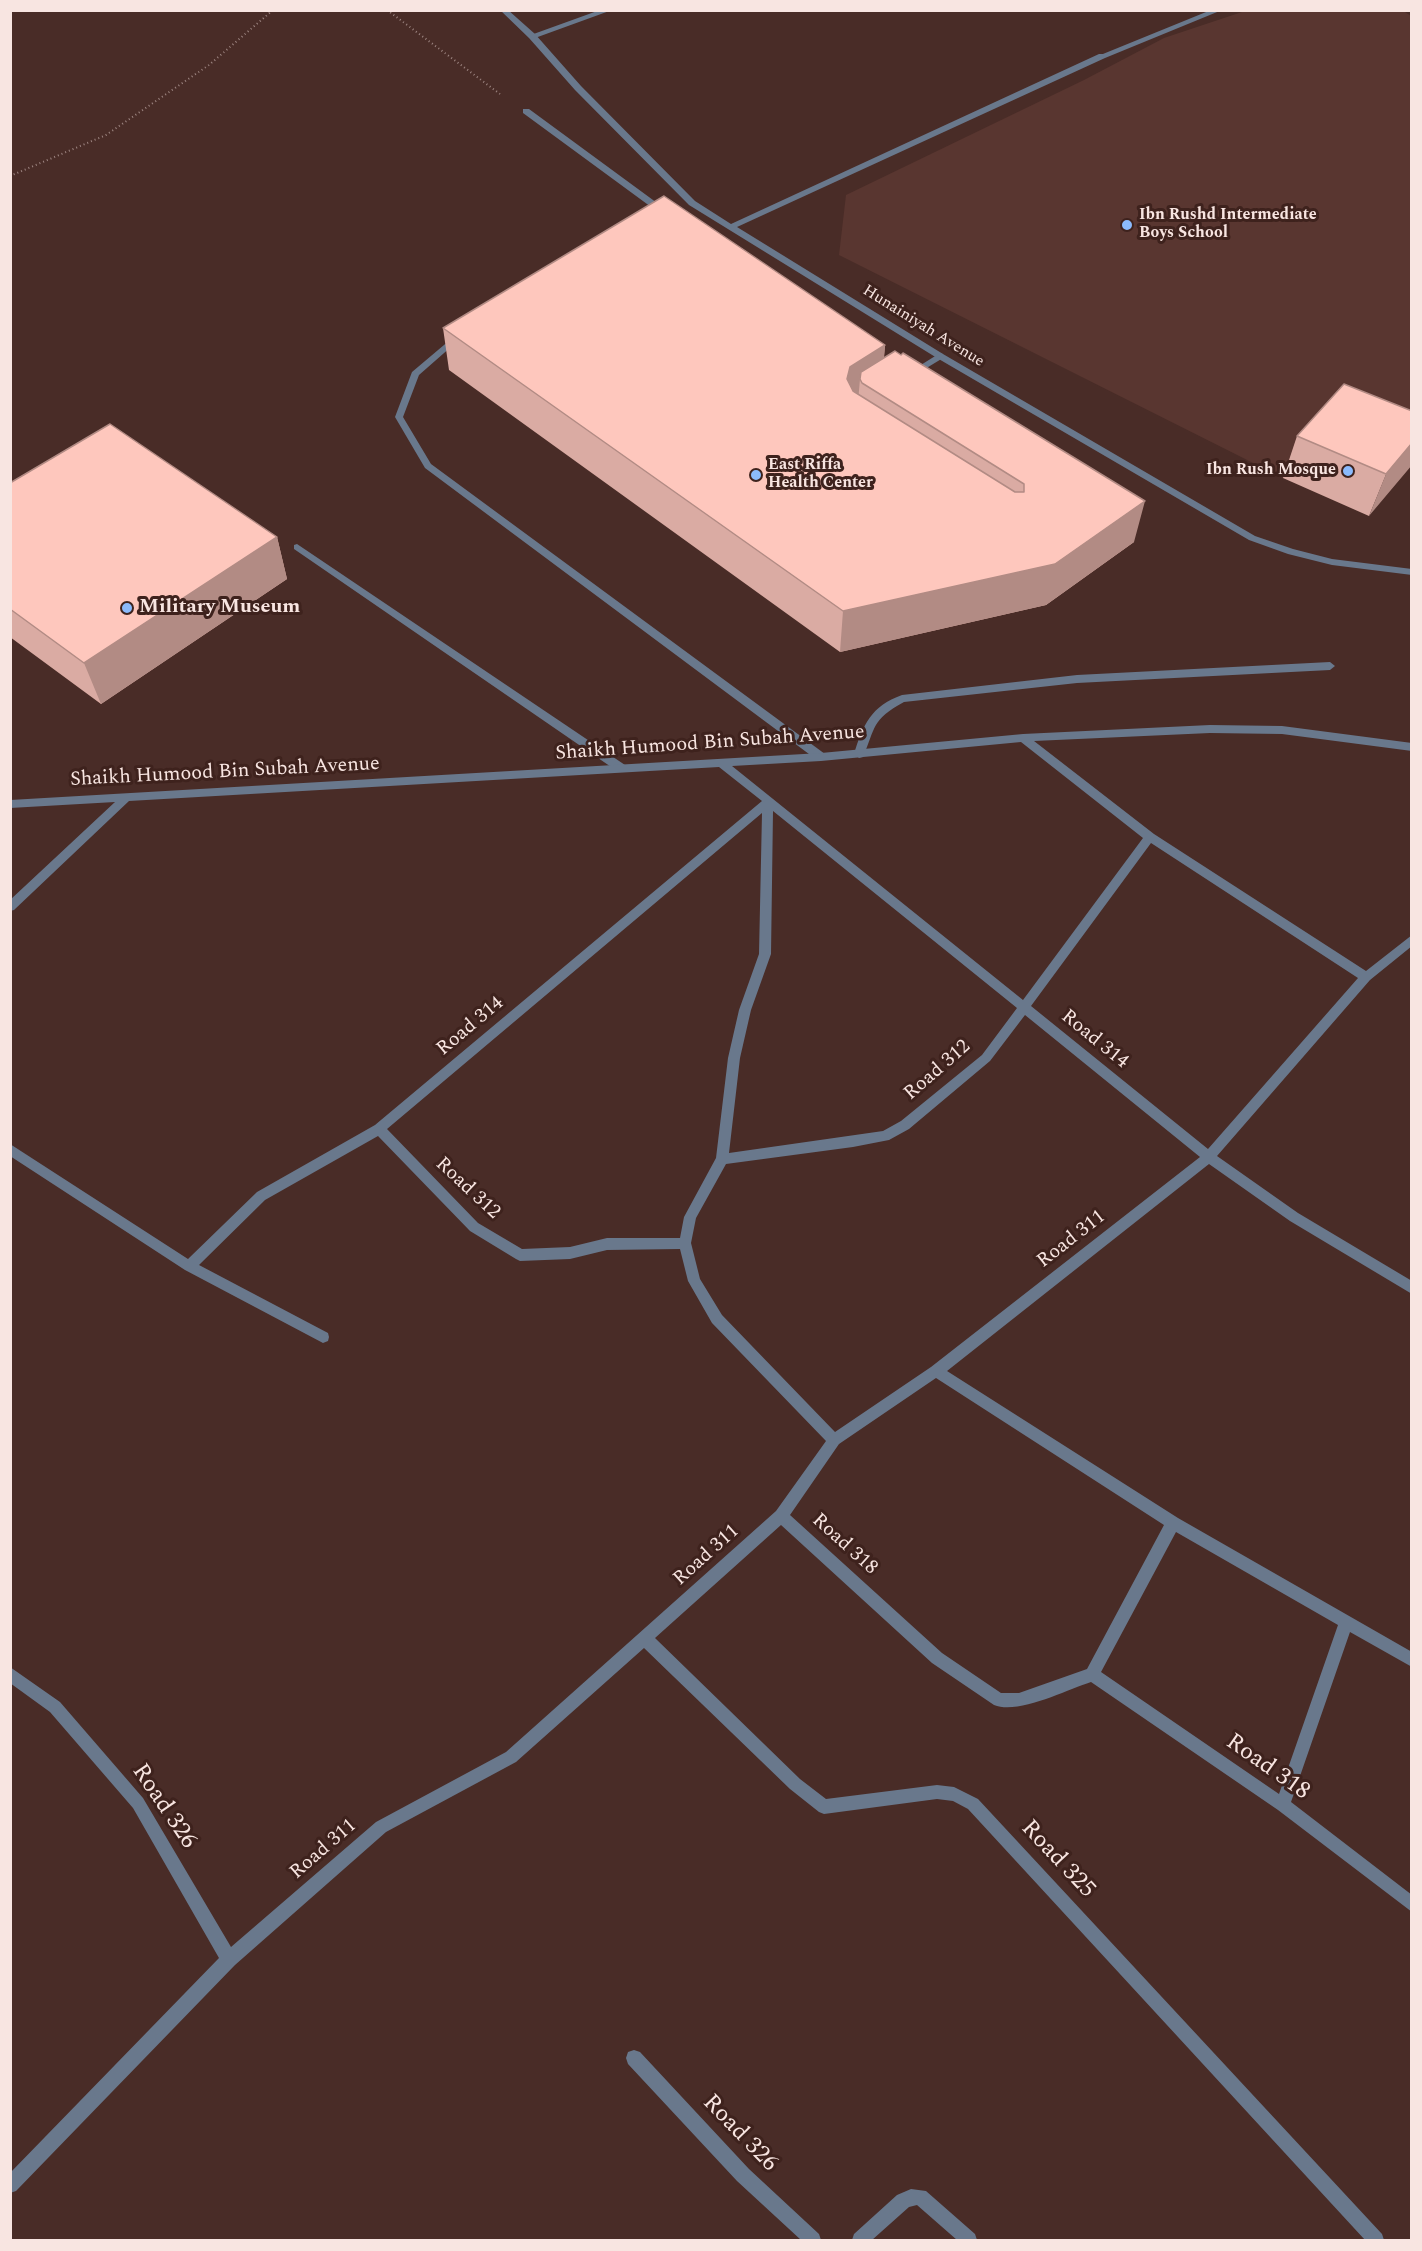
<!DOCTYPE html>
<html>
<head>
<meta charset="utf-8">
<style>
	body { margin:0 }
	#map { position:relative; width:1422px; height:2251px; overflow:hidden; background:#492c27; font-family:Spectral,serif }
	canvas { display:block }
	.frame { position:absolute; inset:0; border:12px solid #f8e5e1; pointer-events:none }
</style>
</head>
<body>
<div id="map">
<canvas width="1422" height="2251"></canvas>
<div class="frame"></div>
</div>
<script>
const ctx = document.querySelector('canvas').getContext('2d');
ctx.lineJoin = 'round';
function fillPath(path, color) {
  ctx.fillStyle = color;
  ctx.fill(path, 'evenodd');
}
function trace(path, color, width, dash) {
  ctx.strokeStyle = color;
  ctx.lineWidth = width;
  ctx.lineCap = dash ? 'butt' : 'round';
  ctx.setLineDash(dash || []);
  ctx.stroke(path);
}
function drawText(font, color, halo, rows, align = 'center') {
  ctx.font = font + ' Spectral,serif';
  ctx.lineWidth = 6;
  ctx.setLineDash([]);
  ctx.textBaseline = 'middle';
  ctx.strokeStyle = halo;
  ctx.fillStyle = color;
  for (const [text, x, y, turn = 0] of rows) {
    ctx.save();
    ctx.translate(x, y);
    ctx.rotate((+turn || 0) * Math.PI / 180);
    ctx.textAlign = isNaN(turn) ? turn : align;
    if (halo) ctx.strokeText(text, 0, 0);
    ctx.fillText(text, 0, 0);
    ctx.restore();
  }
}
fillPath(new Path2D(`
	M1402,10L1411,16V460L1330,426L1283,478L839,255L846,195L1084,80L1164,38L1245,11Z`), '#593630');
trace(new Path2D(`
	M387,10L500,94
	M10,176L106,135L209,65L273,10`), '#9d8581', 2, [1, 3]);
fillPath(new Path2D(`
	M600,10H612L535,38L528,36Z
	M1211,10H1222L1105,58L1098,56Z
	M523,109H529L668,211V215H662L523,113Z
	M457,334L461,337L460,339L419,375L403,417L431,464L825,754L826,757L825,760H817L425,468L395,417L412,372Z
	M940,353L943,354V358L915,375H909L908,373Z
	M297,544L625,765L626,768L625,771H617L294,549V545Z
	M1330,662L1335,666L1330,670L1077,683L904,702C871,720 876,727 863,757L859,758L854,754C863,725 871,706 902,695L1077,675Z`), '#69788c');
fillPath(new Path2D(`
	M500,10H508L535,34L581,86L695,201L731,224L1099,54H1105V58L737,227L943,354L1255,536L1293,549L1332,559L1412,569V575L1332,565L1288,554L1249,540L937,358L689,205L575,90L529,38Z
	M1210,725L1282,726L1412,743V751L1282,734L1210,733L1034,741L1154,834L1366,971L1412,935V946L1370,980L1217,1156L1298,1213L1412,1281V1294L1290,1221L1209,1164L947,1371L1178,1518L1412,1652V1667L1350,1632L1291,1802L1412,1895V1912L1278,1810L1091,1682C1066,1690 1018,1715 994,1705L932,1663L781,1525L655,1638L800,1779L826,1799L937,1785L954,1787L978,1799L1382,2234L1384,2240H1365L968,1809L953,1801L937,1799L824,1814L819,1812L790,1789L644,1648L516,1762L386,1832L235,1965L16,2191L10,2193V2173L219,1958L133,1808L50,1712L10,1683V1667L60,1702L143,1798L231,1947L376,1822L506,1752L776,1511L826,1441L712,1323L688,1281L680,1249L607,1250L570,1259L520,1261L516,1259L470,1231L378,1136L265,1200L199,1265L328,1333L329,1337L328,1341L323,1343L185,1270L10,1156V1144L188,1259L257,1192L375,1125L762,801L719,767L129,801L14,910L10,911V900L115,802L10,808V800L821,753L1023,734ZM1021,742L1143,838L1023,1000L732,766L821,761ZM773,811L1017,1008L982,1055L901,1121L883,1131L729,1153L740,1058L751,1010L771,954ZM762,813L759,954L739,1010L728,1058L716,1158L684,1217L680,1238H607L570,1247L522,1249L478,1223L387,1129ZM1151,843L1358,978L1208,1149L1031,1006ZM1025,1015L1200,1157L931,1367L835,1432L722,1315L700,1279L691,1243L696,1218L726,1164L853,1147L889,1140L909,1129L990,1061ZM936,1378L1164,1525L1087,1669L1019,1693H1001L942,1653L790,1515L839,1444ZM1176,1532L1338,1625L1279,1794L1101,1672Z
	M634,2050L640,2052L749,2169L819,2234L821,2240H801L737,2181L628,2064L626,2058L628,2052Z
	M911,2189L926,2191L975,2234L977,2240H957L917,2205L909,2207L872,2240H852L854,2234L897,2195Z`), '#69788c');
fillPath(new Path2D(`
	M443,328L885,345L884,358L1134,542L1046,605L840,652L449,370Z
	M1412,411L1369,516L1283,478L1297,436Z
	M10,483L277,537L287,579L101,704L10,637Z`), '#daaba3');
fillPath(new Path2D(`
	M885,345L881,387L860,379L858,402L847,379L850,367Z
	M1412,443V465L1369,516L1386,474Z
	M1145,501L1134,542L1046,605L840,652L843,611Z
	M277,537L287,579L101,704L84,663Z`), '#b28b84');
const building = new Path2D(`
	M664,196L885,345L850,367L847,379L853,391L1015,492H1024V484L862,383L860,379L861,372L895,351L901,355L903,353L1145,501L1055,564L843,611L443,328Z
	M1344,384L1412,411V443L1386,474L1297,436Z
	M110,424L277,537L84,663L10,609V483Z`);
fillPath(building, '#fec7bd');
trace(building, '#b28b84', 1.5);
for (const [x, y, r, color] of [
	[1127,225,6,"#8bbafc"],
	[1348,471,6,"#8bbafc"],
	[756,475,6,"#8bbafc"],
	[127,608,6,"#8bbafc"]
]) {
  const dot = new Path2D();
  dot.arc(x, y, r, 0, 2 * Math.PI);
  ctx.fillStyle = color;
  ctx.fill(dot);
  trace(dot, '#3e221d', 2);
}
drawText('bold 16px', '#f8e5e1', '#3e221d', [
	["Ibn Rushd Intermediate",1139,216],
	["Boys School",1139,234],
	["East Riffa",768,466],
	["Health Center",768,484],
	["Ibn Rush Mosque",1336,471,"right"]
], 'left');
drawText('16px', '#f8e5e1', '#3e221d', [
	["Hunainiyah Avenue",923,327,32]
]);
drawText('bold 20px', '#f8e5e1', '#3e221d', [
	["Military Museum",139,608]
], 'left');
drawText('20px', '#f8e5e1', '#3e221d', [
	["Shaikh Humood Bin Subah Avenue",710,744,-4],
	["Shaikh Humood Bin Subah Avenue",225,773,-3],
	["Road 314",471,1027,-40],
	["Road 314",1094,1040,39],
	["Road 312",938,1071,-41],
	["Road 312",467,1189,43],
	["Road 311",1072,1240,-38],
	["Road 318",844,1545,42],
	["Road 311",707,1556,-42],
	["Road 311",324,1850,-41]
]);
drawText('24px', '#f8e5e1', '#3e221d', [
	["Road 318",1267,1768,35],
	["Road 326",163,1807,56],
	["Road 325",1057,1860,47],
	["Road 326",739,2134,46]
]);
</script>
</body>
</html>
